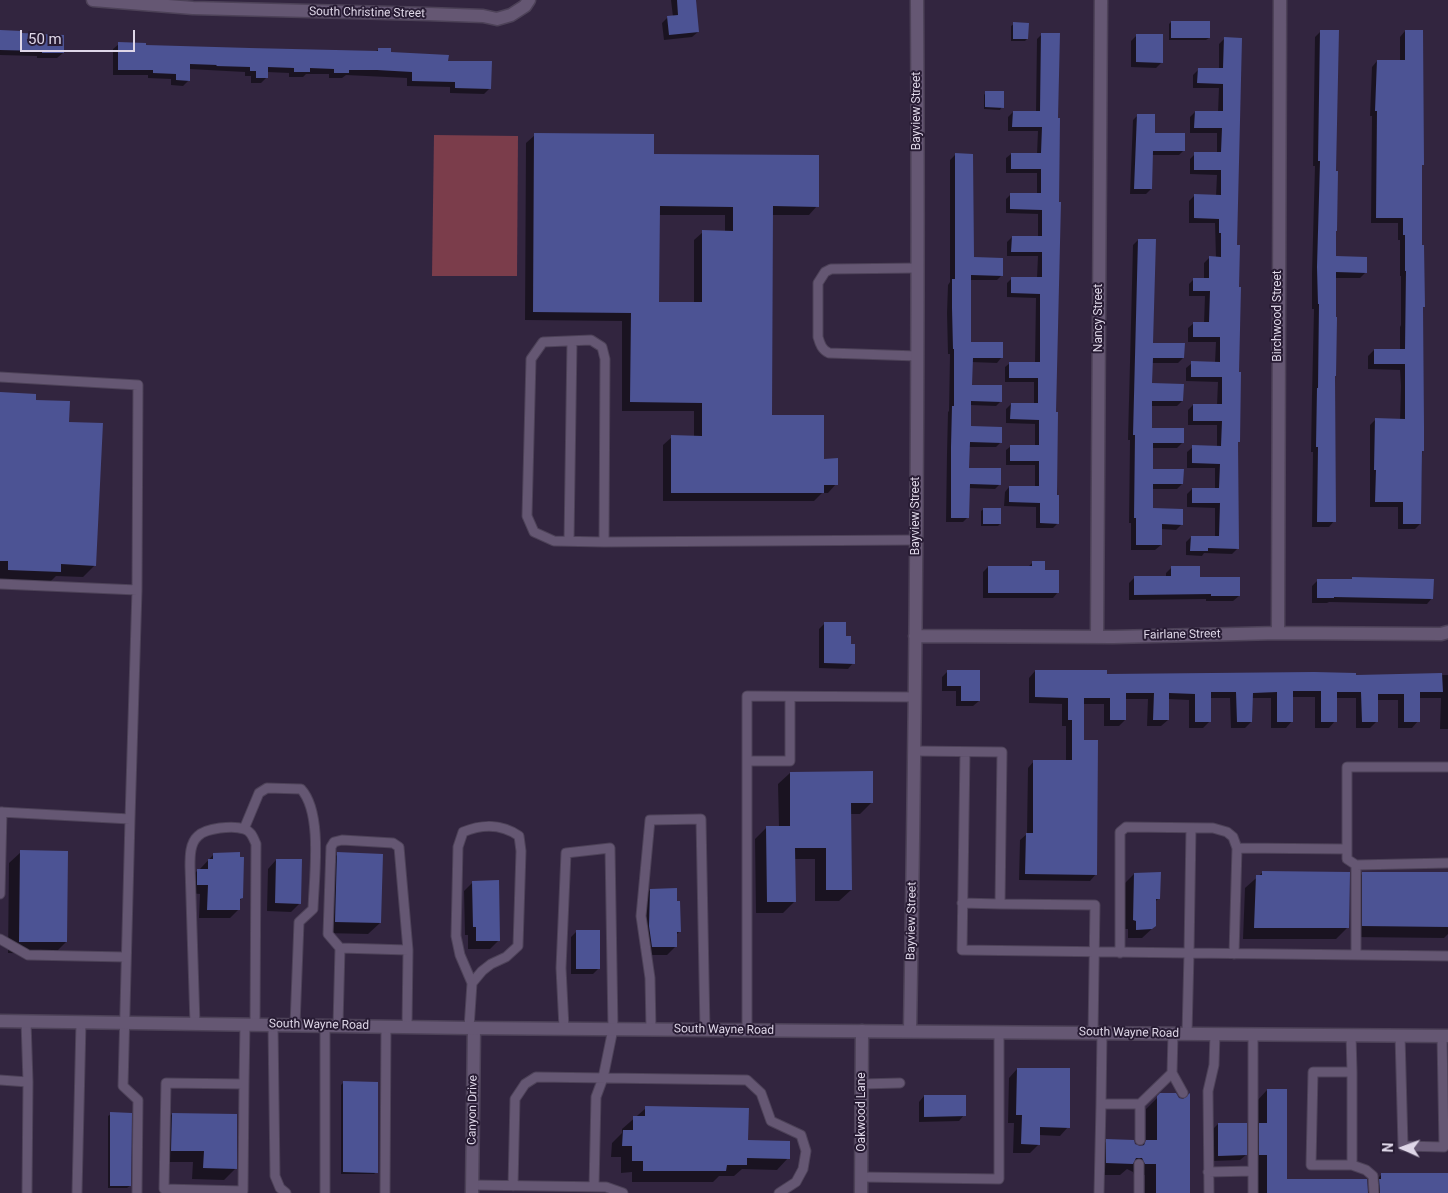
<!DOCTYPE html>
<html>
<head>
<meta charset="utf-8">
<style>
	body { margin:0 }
	#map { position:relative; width:1448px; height:1193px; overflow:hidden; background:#32253f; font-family:Roboto,sans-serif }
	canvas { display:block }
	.north { position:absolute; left:1378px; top:1123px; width:50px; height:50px; -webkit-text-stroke:4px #281c34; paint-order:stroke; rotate:272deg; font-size:14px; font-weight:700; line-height:20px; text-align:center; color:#dfd7e8 }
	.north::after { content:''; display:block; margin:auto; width:18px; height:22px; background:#dfd7e8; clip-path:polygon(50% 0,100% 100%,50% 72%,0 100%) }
	.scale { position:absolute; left:20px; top:30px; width:115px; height:22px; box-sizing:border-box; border:2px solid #dfd7e8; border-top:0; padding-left:6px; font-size:15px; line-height:18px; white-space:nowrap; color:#dfd7e8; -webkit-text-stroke:4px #281c34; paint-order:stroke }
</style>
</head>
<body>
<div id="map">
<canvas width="1448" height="1193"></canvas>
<div class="north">N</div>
<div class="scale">50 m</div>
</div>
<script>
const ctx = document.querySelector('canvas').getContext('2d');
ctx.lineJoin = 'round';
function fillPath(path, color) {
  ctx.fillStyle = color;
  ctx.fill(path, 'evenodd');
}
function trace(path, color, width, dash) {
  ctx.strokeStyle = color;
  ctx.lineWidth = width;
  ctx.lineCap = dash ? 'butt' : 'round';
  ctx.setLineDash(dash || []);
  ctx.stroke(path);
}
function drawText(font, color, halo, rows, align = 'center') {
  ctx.font = font + ' Roboto,sans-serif';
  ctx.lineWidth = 4;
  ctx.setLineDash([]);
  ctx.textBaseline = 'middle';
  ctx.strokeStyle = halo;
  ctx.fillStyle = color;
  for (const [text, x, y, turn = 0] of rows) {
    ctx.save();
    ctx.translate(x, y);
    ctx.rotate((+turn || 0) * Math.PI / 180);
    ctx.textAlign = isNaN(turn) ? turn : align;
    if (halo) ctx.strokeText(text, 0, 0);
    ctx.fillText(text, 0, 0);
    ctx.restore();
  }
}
fillPath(new Path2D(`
	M434,135L518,136L517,276H432Z`), '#7b3d4b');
fillPath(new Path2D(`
	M671,0H694L698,32L692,37L664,40L662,23L668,17H673Z
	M1171,22L1209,38L1206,40H1169V24Z
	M1014,24L1027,39L1025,41H1011V26Z
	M0,31L21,35L63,53L57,58H37V56L0,55Z
	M1321,31L1334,232V258L1366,272L1360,278H1335L1334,521L1329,527H1312L1313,452H1311L1312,395L1314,309H1312V273L1315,166H1313L1315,37Z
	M1405,31L1421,166L1420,246L1423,284L1422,390L1423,426L1420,524L1415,529H1398V507H1370V425L1375,420H1400L1401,386L1400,370L1368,369V356L1374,350H1400V327L1401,325V276H1400V240H1398V223H1371L1372,116H1370L1372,67L1377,61H1400V37Z
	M1042,34L1055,413L1058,523L1053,528H1036V507L1004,506L1005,492L1009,487L1035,488V465H1006V450L1011,446H1035V424L1006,423V409L1011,404H1034V382H1005V367L1010,363H1035L1036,298L1007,297V283L1012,278H1037L1038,256H1007V242L1012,237H1038V214L1006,213V199L1011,194L1037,195V173H1006V158L1011,154H1037L1038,131H1008V117L1013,112H1036L1037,39Z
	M1137,35L1162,62L1156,68L1131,67V41Z
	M1224,39L1236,246L1239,441L1237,443L1238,548L1232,554L1204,553L1202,556L1186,555V542L1191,537H1215V508L1187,507V494L1192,489H1215V468H1187V452L1193,447H1217V425H1188V410L1193,405H1217L1218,382L1186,381V368L1192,363H1215L1216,342H1188V328L1194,323H1204L1205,296H1189V284L1194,279H1204V263L1209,258H1216L1215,223H1189V201L1194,196H1216L1217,175L1190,174V159L1195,154H1217V133H1190V117L1195,112H1218L1219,88H1193V75L1198,70H1219V44Z
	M119,44L145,46L375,52L379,49L390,53L447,62L490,88L484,94L450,93V87L407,86V78L346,75L342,78H329V74H306L303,77H289V73L267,72V77L261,83H251V76H245V72L189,69V80L183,86L171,85V79L148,78V75H113V49Z
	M986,92L1002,107L1000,110L984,109V95Z
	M1138,115L1154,134L1184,150L1179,155H1152L1151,189L1146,194H1130L1133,120Z
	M535,135L652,156L817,206L809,215H772L771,416L823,460L836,484L828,493H822L814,501H663V445L672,437H694V411H622V321L525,320L526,143ZM658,215H725V232H703L694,240V303H658Z
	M955,155L972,258L1002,275L997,280H969L970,343L1001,358L997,363L971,362V386L1001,401L996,406L970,405L969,428L1001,442L996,447H968V469L1000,484L995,489L968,488V517L963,522H946L947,453L948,412L949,411L950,354H948L947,313L948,285L950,282V160Z
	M1138,240L1152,344L1183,358L1178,363H1151V385L1182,401L1177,406H1151L1150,429L1182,443L1177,448H1152V470L1182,484L1177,489H1152V509L1182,524L1176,530L1161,529V545L1155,550H1131V523H1129L1130,440H1128L1133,245Z
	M0,393L35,401L68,423L95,565L83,577L56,576L48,584L0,581Z
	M984,509L1000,524L998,526H981V511Z
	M1033,562L1043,571L1058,592L1053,598H983V572L988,567H1028Z
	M1172,567L1199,579L1239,596L1233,601H1206V599L1129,600V583L1135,577L1166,578V573Z
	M1353,578L1432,598L1427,604L1329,602L1327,603H1312V586L1318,580H1350Z
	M825,623L845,637L853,663L848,669L819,668V629Z
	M1035,671L1106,676H1355L1448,675V729H1440L1441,698H1419L1418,721L1412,728H1398V700H1376V722L1370,728H1356V698H1335V721L1329,728H1315V697H1292V721L1286,728H1271V698H1251V722L1245,728H1231L1230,698H1210V721L1203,728H1189V700L1168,699V720L1161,726H1147L1148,699H1125V720L1119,726H1104V704H1083V741L1096,874L1090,881L1019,880L1020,840L1027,834L1028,768L1034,761L1066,762V726H1062V704L1029,703V678Z
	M947,672L979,701L973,706H956V691H942V677Z
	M790,773L872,802L860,814H850L851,890L839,901H815V859H794L795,901L783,913H756L755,839L767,827H779L778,784Z
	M21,852L66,942L54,954L8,953L9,863Z
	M214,854L242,898L239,901V909L230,918H199L200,894L189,893V879L197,871H200V869Z
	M338,854L380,923L368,934L324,933L326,865Z
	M276,860L300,903L291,912L267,911L268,869Z
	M1263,872L1348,927L1336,939H1243L1245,888Z
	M1363,873L1448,874V934L1444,938L1351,937V885Z
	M1134,874L1158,899L1154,903L1155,926L1142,938H1128V929H1125V883Z
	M473,882L499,940L490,949H468V935H465L464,891Z
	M650,890L679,932L676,935V946L667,955H643L642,899Z
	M576,932L599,968L593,974H571V937Z
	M1017,1069L1068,1127L1060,1136L1039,1135V1144L1030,1153H1013L1014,1123H1008L1009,1078Z
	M343,1083L377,1172L374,1174H341V1085Z
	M1267,1090L1286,1180L1367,1193L1370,1190V1186L1382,1174L1448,1175V1193H1256V1167H1248V1136L1256,1128V1102Z
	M1161,1094L1188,1193H1145V1175H1134L1133,1172L1127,1169L1120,1175H1095V1152L1107,1141L1134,1144L1140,1147L1146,1142V1109Z
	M924,1096L964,1115L959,1121L919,1122V1102Z
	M646,1108L747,1141L788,1158L777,1170L742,1169L734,1176H719L713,1182H632V1172L621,1173V1157H611L612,1143L622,1133V1129Z
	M111,1114L130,1186L127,1188H108V1116Z
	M172,1114L236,1168L224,1180L192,1179L193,1162H160V1126Z
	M1218,1124L1246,1155L1240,1160L1213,1161L1212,1130Z`), '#0007');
fillPath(new Path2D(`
	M677,0H696L699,32L669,35L667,16L678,15Z
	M1171,21H1210V38H1171Z
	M1013,22L1029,23L1028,39H1013Z
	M0,30L22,31V33L64,35V53H42V51L0,50Z
	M1320,30H1339L1336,171H1338L1337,231H1336V256L1367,257V273L1336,272V317H1337L1336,376H1335L1336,522H1317L1318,447H1316L1317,388H1318L1319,304H1318L1317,267L1320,161H1318Z
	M1405,30H1423L1424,165H1422V245H1424L1425,307H1423L1424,426V451H1422L1421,524H1403V502H1375L1376,470H1374L1375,418L1405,419V364H1374V349H1405L1406,271H1405V235H1403V218H1376L1377,111H1375L1377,60H1405Z
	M1041,33H1060L1058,118H1060L1059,202H1061L1060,243L1056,412H1058L1057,495H1059V524L1040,523V503L1009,502V486H1039V461H1010V445H1039V420L1010,419L1011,403H1038V378H1009V362H1040V294L1011,293V277H1042V252H1011L1012,236H1042V210L1010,209V193H1041V169H1011V153H1041L1042,127H1012L1013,111H1040Z
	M1136,34H1163V63L1136,62Z
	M1224,37L1242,38L1237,245H1240L1239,287H1241L1239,372H1241L1240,442H1238L1239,549L1208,548V551H1190L1191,536H1219L1220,503H1192V488H1219L1220,464L1192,463V445L1221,446L1222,421H1193V404H1222V377H1191V361L1220,362V337H1193V322H1209L1210,291H1193V278H1209V256L1221,257V233H1219V219L1194,218V194L1221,195V170H1194V152H1221L1222,128H1194L1195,111H1223V84L1197,83L1198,68H1223Z
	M118,42L146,43V45L250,48L378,51V48H391V52L449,55L448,61H492L491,89L455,88V82L412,81V72L377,70H349V73H334V69L310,68V72H294V68L268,67V78H256V71H250V67L216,66L217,65L190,64V81L176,80V74L153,73V70H118Z
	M985,91H1004V108L985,107Z
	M1137,114H1155V133H1185V151H1153L1152,189H1134Z
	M534,133L654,134V154L819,155V207L773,206L772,415H824V459L838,458V485H824V493H671V435L702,436V403L630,402L631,313L533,312ZM660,206L733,207V231L702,230V302H659Z
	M955,153L973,154L974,257L1003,258V276L971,275V342H1003V358H973L972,385H1002V402L971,401V426L1002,427V443L970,442L969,468H1001V485L970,484L969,518H951V447L952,406H954V349H953L952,308V279H955Z
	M1138,239H1156L1153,343H1185L1184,358H1153L1152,383L1184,384L1183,401H1152V428H1184V443H1153V469H1184L1183,484H1153V508L1183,509V525L1162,524V545H1136V518H1134L1135,435H1133Z
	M0,392L36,394V400L70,401L69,422L103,423L96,566L61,564V572L8,570V561H0Z
	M983,508H1001V524H983Z
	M1032,561H1045V570H1059V593H988V566H1032Z
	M1171,566H1200V577H1240V596H1211V594L1134,595V576H1171Z
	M1352,577L1434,579L1433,599L1334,597V598H1317V579H1352Z
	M824,622H846V636H851V644H855V664L824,663Z
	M947,670H980V701H961V686H947Z
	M1035,670H1107V674L1314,672L1356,673V675L1442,673L1443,692H1420V722H1404V694H1378V722H1362L1361,692H1337V722H1321V691H1293V722H1277V692L1253,693L1252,722H1237L1236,692H1211V722H1195V694L1169,693V720H1153L1154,693H1126V720H1110V698H1084V740H1098L1097,875L1025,874L1026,833H1033V760H1072V720H1068V698L1035,697Z
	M873,771V803H851L852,890H826V848H795L796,902H767L766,826H790V772Z
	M20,850L68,851L67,942H19Z
	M240,852V857H244L243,898L240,899V910H207L208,885H197V869H208V859H213V853Z
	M337,852L383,854L381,923L335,922Z
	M276,859H302L301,904L275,903Z
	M1262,871L1350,872L1349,928H1254L1256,875H1262Z
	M1161,872L1160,899H1156V926L1152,929L1136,930V921L1133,920L1134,873Z
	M1362,872H1448V927L1362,926Z
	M499,880L500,941H476V927H473L472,881Z
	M677,888V901H680L681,932H677V947H652L649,926L650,889Z
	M576,930H600V969H576Z
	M1017,1068H1070V1128L1040,1127V1145L1021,1144L1022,1115H1016Z
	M343,1081L378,1082V1173L343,1172Z
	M1267,1089H1287V1179H1367L1368,1193H1267V1155H1259V1123H1267Z
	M1160,1093H1176L1179,1098L1183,1099L1190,1093V1193H1156V1164H1145L1142,1158H1136L1133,1164L1106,1163V1139L1134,1140L1135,1144L1140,1146L1144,1145L1146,1140H1157V1096Z
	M924,1095H966V1116L924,1117Z
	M645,1106L749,1108L748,1140L790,1141V1159L747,1158V1165H727L726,1171H643V1161H632V1146H622L623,1130H633V1116H645Z
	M110,1112L132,1113L131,1186H110Z
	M172,1113L237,1114V1169L203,1168L204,1151H171Z
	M1218,1123H1247V1155L1218,1156Z
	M1381,1173H1448V1193H1380L1379,1179H1381Z`), '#4c5394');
const lane = new Path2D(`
	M917,356L829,353C822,350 820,344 818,337V283L825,272L831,269L918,268
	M0,377L138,385L137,590
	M569,541L572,341
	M604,542L605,359L602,347L591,340L543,342L531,359L527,516L534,532L554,541L604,542L916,540
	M0,584L137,590L130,819
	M914,751L1002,752L1000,904L1095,905L1093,1033
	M965,752L962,950L1189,953L1191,828
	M748,761H790V697
	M0,812L130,819L123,1086L138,1100L137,1193
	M244,829L259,793L267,788L301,789C323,813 314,877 313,909L299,922L295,1025
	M1237,848L1347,849
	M1356,865L1448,863
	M0,894L2,812
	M962,903L1000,904
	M0,939L28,955L126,957
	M340,948L408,950
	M1120,953V832L1126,827L1213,828L1227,832L1233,837L1237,848L1234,954
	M1356,955V865L1347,859V767H1448
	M195,1024L190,866C190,856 190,843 198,836C206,828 233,825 244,829C251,831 253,837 256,844L255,1025
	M273,1025L275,1176L280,1188L286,1193
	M338,1025L340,948L328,934L331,847L334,842L342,840L393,843L399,847L408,950L407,1027
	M469,1028L472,983L482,971L491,964L506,957L518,946L521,851L519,836C502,824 482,824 463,832L458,847L456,936L460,955L472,983
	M564,1028L561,968L566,853L610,848L613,1029L603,1078L596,1097L594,1187
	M651,1029L650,978L641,916L650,820L701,819L705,1030
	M747,1030V696L915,697
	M1102,1033L1101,1104H1140L1172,1073
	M1173,1034L1172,1073L1183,1093
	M1187,1034L1189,953L1448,956
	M1253,1034V1193
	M1351,1035L1352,1072V1165H1311L1313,1072H1352
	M1400,1035L1403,1146L1444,1147L1442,1036
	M0,1080L28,1082L26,1021
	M166,1083L244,1084L243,1191L164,1189Z
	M244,1084L245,1024
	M862,1084L900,1083
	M1140,1140V1104
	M1352,1165L1366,1170L1373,1176L1374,1193
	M1208,1172L1253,1171
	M861,1177L999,1179V1032
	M472,1185L606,1187L623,1193
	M513,1186L515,1099L525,1084L536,1077L747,1080L761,1093L771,1121L801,1135L806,1151L803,1169L796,1182L779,1193
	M27,1193L28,1082
	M77,1193L81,1022
	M325,1193V1025
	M385,1193L386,1026
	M1099,1193L1101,1104
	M1139,1193V1164
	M1209,1193L1208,1091L1214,1065L1215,1034`);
const street = new Path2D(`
	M93,0L193,8L428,14L483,16L497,19L511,15L525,6L529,0
	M1278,633L1280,0
	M915,636L1113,637L1278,633L1441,634L1448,632
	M1097,637L1101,0
	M910,1031C916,688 919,344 917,0
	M472,1193L474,1028
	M861,1193L862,1031`);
const secondary = new Path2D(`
	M0,1021L469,1028L1448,1036`);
trace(lane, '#4d4258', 11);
trace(street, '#4d4258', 15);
trace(secondary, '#4d4258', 15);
trace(lane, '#655773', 9);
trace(street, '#655773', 12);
trace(secondary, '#655773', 12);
drawText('12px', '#dfd7e8', '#281c34', [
	["South Christine Street",367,13,1],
	["Bayview Street",917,111,-90],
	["Birchwood Street",1278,316,-90],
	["Nancy Street",1099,318,-90],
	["Bayview Street",916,516,-90],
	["Fairlane Street",1182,635,-1],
	["Bayview Street",912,921,-89],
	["South Wayne Road",319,1025,1],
	["South Wayne Road",724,1030,1],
	["South Wayne Road",1129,1033,1],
	["Canyon Drive",473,1110,-89],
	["Oakwood Lane",862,1112,-90]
]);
</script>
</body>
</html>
